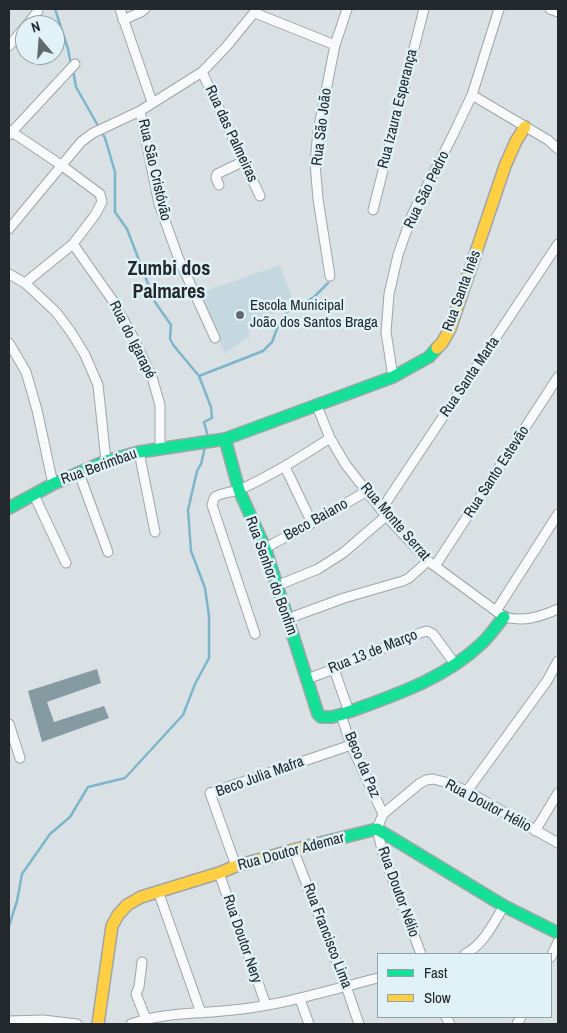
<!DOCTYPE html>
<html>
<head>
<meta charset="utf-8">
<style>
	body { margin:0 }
	#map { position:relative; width:567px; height:1033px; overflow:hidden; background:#d9e1e5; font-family:"Archivo Narrow",sans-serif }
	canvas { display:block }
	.frame { position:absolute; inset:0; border:10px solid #22282b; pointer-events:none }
	.legend { position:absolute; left:377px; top:953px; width:175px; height:65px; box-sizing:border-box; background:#e0f1f8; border:1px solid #94a1a6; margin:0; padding:6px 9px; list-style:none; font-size:15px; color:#22282b }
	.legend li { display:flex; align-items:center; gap:10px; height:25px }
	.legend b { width:25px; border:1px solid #94a1a6 }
	.north { position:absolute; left:15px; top:15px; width:50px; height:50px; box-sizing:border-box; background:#e0f1f8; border:1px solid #94a1a6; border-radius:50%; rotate:342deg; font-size:14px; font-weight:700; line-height:20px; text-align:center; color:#22282b }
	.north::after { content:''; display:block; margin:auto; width:18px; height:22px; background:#62696c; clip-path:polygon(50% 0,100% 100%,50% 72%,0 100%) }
</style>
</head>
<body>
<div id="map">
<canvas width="567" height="1033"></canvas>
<div class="frame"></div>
<ul class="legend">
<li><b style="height:6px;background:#16e098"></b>Fast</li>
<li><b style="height:6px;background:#ffcf43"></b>Slow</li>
</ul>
<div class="north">N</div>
</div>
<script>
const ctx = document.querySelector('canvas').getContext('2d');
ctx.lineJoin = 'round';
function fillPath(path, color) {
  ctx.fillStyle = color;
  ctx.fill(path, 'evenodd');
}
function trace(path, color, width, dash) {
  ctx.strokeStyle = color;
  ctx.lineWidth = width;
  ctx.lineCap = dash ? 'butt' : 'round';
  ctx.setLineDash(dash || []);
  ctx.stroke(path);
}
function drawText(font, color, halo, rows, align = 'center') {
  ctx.font = font + ' "Archivo Narrow",sans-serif';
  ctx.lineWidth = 5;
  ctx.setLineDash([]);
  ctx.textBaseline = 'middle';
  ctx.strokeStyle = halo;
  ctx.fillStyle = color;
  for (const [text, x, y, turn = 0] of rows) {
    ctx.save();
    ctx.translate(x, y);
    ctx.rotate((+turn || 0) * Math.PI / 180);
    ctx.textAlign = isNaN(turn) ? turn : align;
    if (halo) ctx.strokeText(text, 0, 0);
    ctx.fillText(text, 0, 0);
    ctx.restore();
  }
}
fillPath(new Path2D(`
	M280,265L294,304L247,326L250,336L225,353L199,293Z`), '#c6d8df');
trace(new Path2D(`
	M55,9L68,49L71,65
	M73,70L76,87L105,138L115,172V212L127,229L155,302L171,325L170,339L174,346L199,376L211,407L212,418L204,422L208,437
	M199,376L263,351L272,342L280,321L287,312L314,297L328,283
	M9,926L17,901L22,874L50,834L70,817L88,787L125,778L183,715L195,684L209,658V616L205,588L191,551L188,510L197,471L201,464L205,447`), '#7db5cb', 2.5);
fillPath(new Path2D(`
	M97,669L101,683L47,702L54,722L104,706L109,718L42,742L28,691Z`), '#869aa1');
const street = new Path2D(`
	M120,9L152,102
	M550,9L558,12
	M255,13L335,45
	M123,20L141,12L145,9
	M27,25L38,11
	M9,46L25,27
	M202,72L260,196
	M472,95L548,140L558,149
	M140,111L159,204L178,257L215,338
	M9,130L61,165L100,194L102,202L95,215L73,244L25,283
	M9,135L75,64
	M219,185L216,178L217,174L244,161
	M373,210L424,9
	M9,229L81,142L93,133L140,111L202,72L226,47L257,9
	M73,244L113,301L133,337L152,377L160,405V448
	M9,274L25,283L56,312L71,332L85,355L98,385L106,461
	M330,276L318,199L315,163L318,131L335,45L347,9
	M9,343L26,372L37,410L53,484
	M393,377L386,332L389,294L398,255L412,215L453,135L472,95L499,9
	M317,406L330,438L346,465L386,516L428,561L504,617C524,622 540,617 558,609
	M139,452L155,532
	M285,467L312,523
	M79,473L108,552
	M34,495L66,563
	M381,510L558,244
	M265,548L312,523L367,491
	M435,566L558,377
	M276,586L318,569L343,553L386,516
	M496,611L558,514
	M287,619L344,598L403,581L409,578L428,561
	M255,634L212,505C213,503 213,499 215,497C219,493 235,492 241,489C272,475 301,457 330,438
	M334,669L349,712
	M307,679L334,669L420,633L427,631L433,634L455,664
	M341,715L351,745L383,814
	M9,724L20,758
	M467,791L547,681L558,661
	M535,831L558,793
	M293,849L346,986L359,1024
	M236,866L210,793L351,745
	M219,873L266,1005
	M158,891L201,1013
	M421,954L383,854L377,829L383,814L419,784L426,780L433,779L445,782L467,791L558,843
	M465,954C484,944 493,924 504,906
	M551,957L558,942
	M142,962L139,987L136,994L146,1019
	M300,999L309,1024
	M446,1017L450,1024
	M9,1021L43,1020L77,1024
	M131,1024C163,1012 199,1014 233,1010C283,1005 330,990 378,978
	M517,1024L521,1017`);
const fast = new Path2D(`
	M225,439L239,490L265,548L318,714L321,717H332L343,714C392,696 443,680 481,644C490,636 496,626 504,617
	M9,508L53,484L106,461L139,452L225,439L393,377L429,357L437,348
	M308,846L377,829L504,906L558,933`);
const slow = new Path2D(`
	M437,348L442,343L450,329L505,166L516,141L525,127
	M98,1024L112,926L118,915L127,905L141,897L219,873L236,866L308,846`);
trace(street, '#9fa5a8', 11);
trace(fast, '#9fa5a8', 14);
trace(slow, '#9fa5a8', 14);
trace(street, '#f9fafb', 9);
trace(fast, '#16e098', 11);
trace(slow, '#ffcf43', 11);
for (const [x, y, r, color] of [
	[240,315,5,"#62696c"]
]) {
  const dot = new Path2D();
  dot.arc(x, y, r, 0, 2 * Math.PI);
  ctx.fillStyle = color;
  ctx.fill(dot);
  trace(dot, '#e0f1f8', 2);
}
drawText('15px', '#22282b', '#e0f1f8', [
	["Rua Izaura Esperança",398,109,-76],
	["Rua São João",322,127,-83],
	["Rua das Palmeiras",231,134,65],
	["Rua São Cristóvão",154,170,77],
	["Rua São Pedro",427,190,-64],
	["Rua Santa Inês",462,291,-70],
	["Rua do Igarapé",132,340,63],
	["Rua Santa Marta",470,377,-56],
	["Rua Berimbau",99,467,-20],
	["Rua Santo Estevão",497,472,-57],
	["Beco Baiano",316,520,-29],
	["Rua Monte Serrat",395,522,49],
	["Rua Senhor do Bonfim",271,576,70],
	["Rua 13 de Março",373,652,-22],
	["Beco da Paz",362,765,67],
	["Beco Julia Mafra",260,777,-20],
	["Rua Doutor Hélio",488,806,28],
	["Rua Doutor Ademar",291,852,-15],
	["Rua Doutor Nélio",398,892,70],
	["Rua Francisco Lima",327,936,69],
	["Rua Doutor Nery",242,939,71]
]);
drawText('15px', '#22282b', '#e0f1f8', [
	["Escola Municipal",250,306],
	["João dos Santos Braga",250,323]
], 'left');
drawText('bold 20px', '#22282b', '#e0f1f8', [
	["Zumbi dos",169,270],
	["Palmares",169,293]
]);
</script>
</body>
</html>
